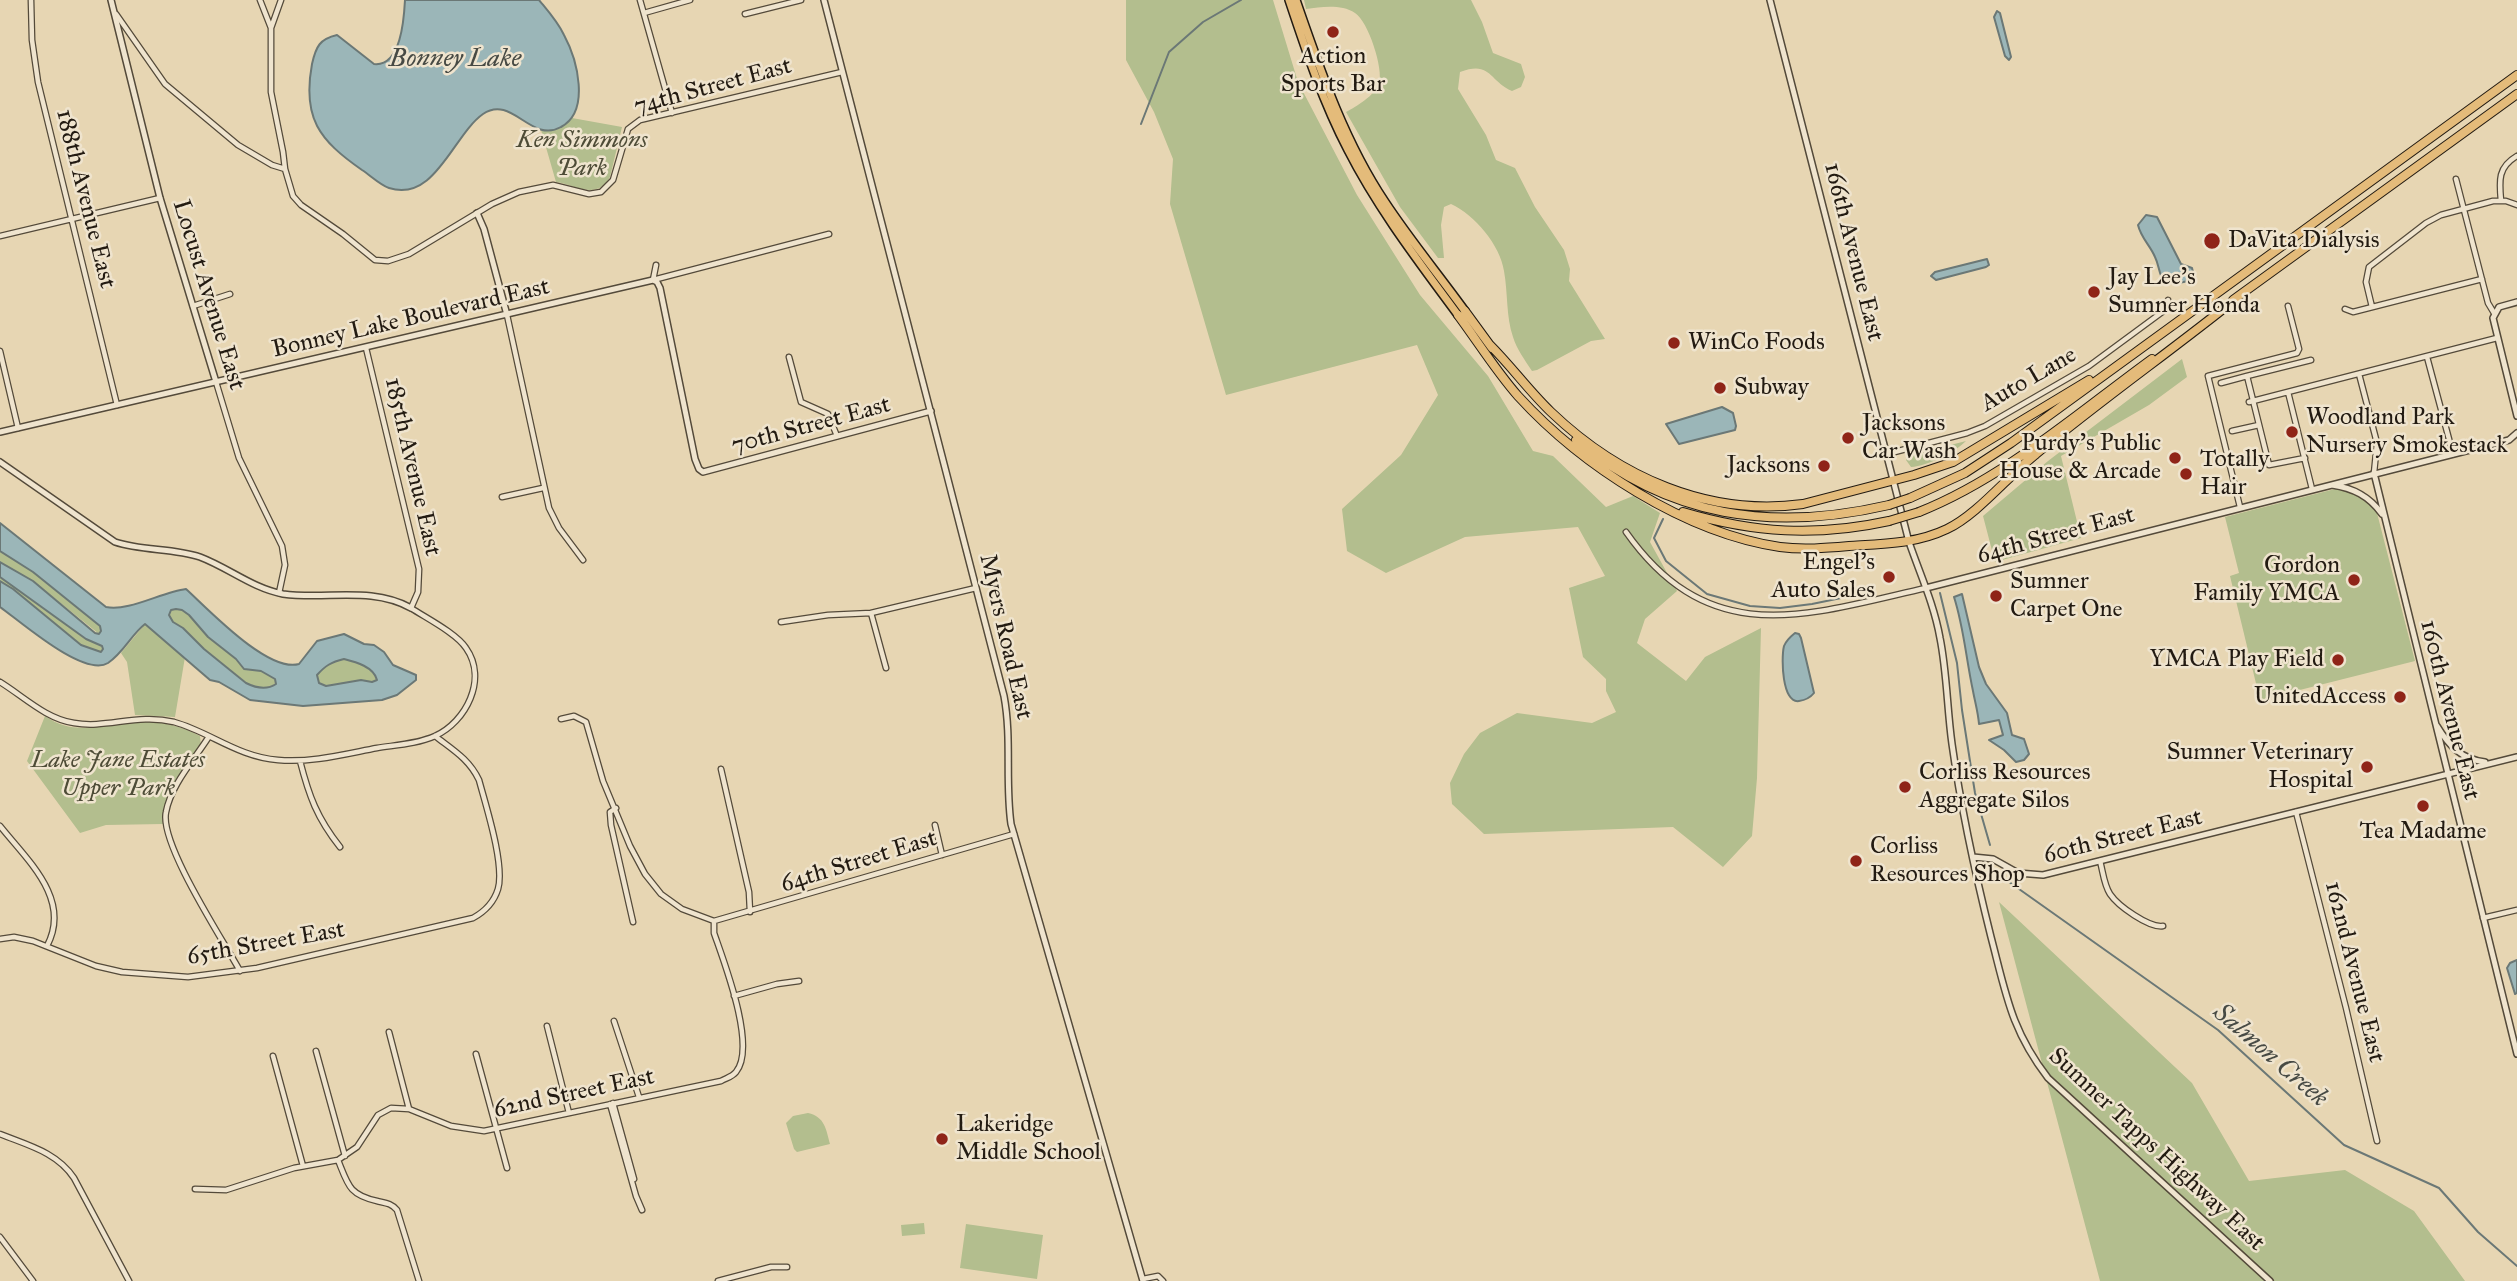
<!DOCTYPE html>
<html>
<head>
<meta charset="utf-8">
<style>
	body { margin:0 }
	canvas { display:block; background:#e7d6b3 }
</style>
</head>
<body>
<canvas width="2517" height="1281"></canvas>
<script>
const ctx = document.querySelector('canvas').getContext('2d');
ctx.lineJoin = 'round';
function fillPath(path, color) {
  ctx.fillStyle = color;
  ctx.fill(path, 'evenodd');
}
function trace(path, color, width, dash) {
  ctx.strokeStyle = color;
  ctx.lineWidth = width;
  ctx.lineCap = dash ? 'butt' : 'round';
  ctx.setLineDash(dash || []);
  ctx.stroke(path);
}
function drawText(font, color, halo, rows, align = 'center') {
  ctx.font = font + ' "IM FELL Great Primer",serif';
  ctx.lineWidth = 5;
  ctx.setLineDash([]);
  ctx.textBaseline = 'middle';
  ctx.strokeStyle = halo;
  ctx.fillStyle = color;
  for (const [text, x, y, turn = 0] of rows) {
    ctx.save();
    ctx.translate(x, y);
    ctx.rotate((+turn || 0) * Math.PI / 180);
    ctx.textAlign = isNaN(turn) ? turn : align;
    if (halo) ctx.strokeText(text, 0, 0);
    ctx.fillText(text, 0, 0);
    ctx.restore();
  }
}
fillPath(new Path2D(`
	M1126,0H1273L1298,82L1357,195L1420,295L1488,376L1533,451L1553,456L1606,507L1633,496L1660,513L1650,542L1677,591L1645,619L1637,643L1686,681L1705,657L1761,628L1757,778L1752,836L1723,867L1673,827L1484,834L1452,804L1450,783L1464,754L1480,733L1517,713L1592,723L1616,712L1606,691V679L1583,657L1569,588L1605,576L1578,527L1465,537L1386,573L1347,551L1342,509L1401,455L1438,395L1417,345L1226,395L1170,204L1173,159L1154,112L1126,60Z
	M1304,0H1471L1482,22L1493,53L1521,64L1525,77L1521,87L1512,91C1489,81 1491,60 1460,72L1458,89L1486,135L1496,160L1515,168L1535,207L1564,250L1570,269L1569,281L1605,339L1591,341L1537,370L1532,371C1525,360 1517,350 1513,337C1506,317 1508,293 1504,271C1500,245 1475,215 1451,204L1444,207L1441,225L1444,258H1438L1400,207L1346,112C1356,107 1375,95 1379,84C1384,69 1368,21 1355,13C1341,4 1322,7 1306,9Z
	M572,118L622,127L610,177C596,201 577,185 556,182L541,130C555,131 562,126 572,118Z
	M2182,359L2187,377L2149,405L2061,456L2081,538L1995,562L1983,516L2048,461Z
	M1966,441C1955,452 1928,466 1911,467L1906,460L1908,456Z
	M2335,489C2353,489 2367,498 2377,513L2415,661L2260,700L2230,576L2239,573L2225,517Z
	M0,551L33,572L100,626L101,630L99,634L33,581L0,562Z
	M0,577L86,639L102,646V652L81,645L13,589L0,581Z
	M176,609L182,610L189,615L208,637L236,659L244,669L261,671L275,679L276,683C267,690 256,688 247,683L204,649L184,628L173,622L169,615L171,610Z
	M145,624L185,657L175,717L135,715L127,662L121,653Z
	M344,659C356,662 374,667 377,680L372,682L361,680L326,686L319,683L317,675C326,666 331,662 344,659Z
	M45,716C74,736 97,725 130,722C154,720 178,724 200,736L201,745C184,768 161,794 163,824L106,825L80,833L27,761Z
	M1999,902L2192,1083L2249,1181L2345,1170L2414,1211L2465,1281H2100Z
	M808,1113C825,1117 826,1129 830,1144L797,1152L794,1149L786,1123L793,1116Z
	M924,1223L925,1234L902,1236L901,1225Z
	M966,1224L1043,1235L1037,1279L960,1268Z`), '#b3be8e');
const water = new Path2D(`
	M405,0H539C548,11 558,22 564,35C577,59 591,111 561,127C531,144 512,94 483,114C453,135 435,203 389,188C380,185 370,175 362,170C319,140 302,118 312,64C316,46 320,39 337,35L374,64C401,67 404,19 405,0Z
	M1997,11L2000,13L2011,57L2009,60L2005,56L1994,17Z
	M2146,215L2157,217L2181,264L2192,268L2194,276C2185,285 2178,282 2167,284C2158,276 2160,267 2155,257C2150,245 2141,238 2138,225Z
	M1987,259L1989,265L1986,267L1936,280L1931,276L1935,272Z
	M1722,407L1733,413L1736,426L1735,430L1679,444L1666,424Z
	M0,523L106,607C128,612 162,592 186,589C208,609 268,673 299,664L317,641L344,634L364,644L374,645L384,652L393,665L416,675V680L397,695L382,700L303,706L250,700L219,682L210,680L145,624C131,635 124,652 108,663C84,678 20,621 0,607V581L13,589L81,645L101,652L103,649L102,646L86,639L0,577V562L33,581L95,633L99,634L101,631L100,626L33,572L0,551ZM176,609L182,610L189,615L208,637L236,659L244,669L261,671L275,679L276,684C267,690 256,688 246,683L204,649L183,628L173,622L169,615L171,610ZM344,659C356,662 374,667 377,680L372,682L361,680L326,686L319,683L317,675C325,666 331,662 344,659Z
	M1962,594L1979,667L1986,684L2007,713L2012,735L2024,739L2029,754L2024,760L2016,762L2004,750L1989,740L2003,735L1999,720L1979,724C1978,712 1975,702 1973,691C1966,659 1964,628 1954,597Z
	M1795,633L1799,634L1801,638L1814,693C1810,698 1806,700 1799,701C1782,704 1781,658 1784,646C1786,641 1790,637 1795,633Z
	M2517,960V993L2515,994L2507,968L2510,963Z`);
fillPath(water, '#9bb6b8');
trace(water, '#6b7876', 2);
trace(new Path2D(`
	M1141,124L1169,52L1203,22L1241,0
	M1663,519L1654,538L1666,561L1707,594L1750,606L1780,608L1812,604L1875,591
	M1940,593L1957,663L1962,710L1975,793L1990,845
	M1995,872L2218,1030L2344,1145L2439,1188L2478,1232L2517,1266`), '#6b7876', 2);
const minor = new Path2D(`
	M31,0L32,40L38,82L117,405
	M260,0L271,28V92L283,152L285,169L293,196L301,205L343,234L375,260L388,261L409,254L492,204L519,192L553,185L589,194L601,192L613,180L628,129L640,120L842,72
	M640,0L672,113
	M644,13L690,0
	M116,14L165,84L238,145L272,165L285,169
	M745,14L801,0
	M271,28L281,0
	M2456,179L2488,303L2494,313
	M2501,201C2499,180 2498,167 2517,156
	M0,236L160,198
	M656,265L653,280L829,234
	M193,306L230,294
	M2372,307L2366,282L2369,267L2426,223L2441,215L2493,201H2506L2517,205
	M2345,309L2353,312L2482,279
	M507,315L549,508L559,528L583,560
	M0,351L18,428
	M789,357L801,402L828,414L837,436
	M2427,357L2453,454
	M2359,374L2377,443L2374,473
	M216,382L239,458L282,546L285,565L279,593
	M2221,383L2247,376
	M2288,392L2312,489
	M2249,402L2497,338
	M2232,431L2259,425
	M1887,454L1967,433L1985,426L2089,366L2165,310L2168,300
	M2305,458L2269,465L2247,376L2311,360
	M502,497L543,488
	M2240,507L2208,376L2297,353L2299,349L2288,306
	M1626,532C1710,651 1807,615 1926,588
	M871,613L886,668
	M781,622L828,615L871,613L976,588
	M0,682C23,696 46,719 74,723C107,729 137,713 174,722C210,732 238,757 278,760C311,763 345,754 377,748C396,745 417,744 435,736C466,722 488,679 466,648C456,633 426,618 411,608L418,592L419,569L366,348
	M561,719L574,716L586,722L603,781L630,846L645,874L661,894L682,909L714,921L1014,834
	M208,738C194,760 171,785 166,812C159,843 223,940 240,971
	M300,761C309,796 317,818 340,847
	M721,769L749,892L750,912
	M616,808L610,812L611,825L633,922
	M2296,812L2346,1008L2377,1141
	M935,825L942,855
	M0,826C27,860 72,899 47,946
	M2100,861C2103,872 2104,885 2110,894C2118,906 2149,928 2163,926
	M2483,918L2517,910
	M0,939L14,937L33,941L96,966L122,972L188,977L257,968L473,918C484,912 494,902 498,889C505,865 486,806 479,780C469,759 453,750 435,736
	M734,996L777,984L799,981
	M614,1021L639,1097
	M547,1026L569,1113
	M389,1032L409,1109
	M316,1051L345,1156
	M476,1054L507,1168
	M273,1056L303,1166
	M613,1103L634,1179
	M610,1104L636,1196L642,1210
	M0,1134C27,1145 57,1152 74,1178L129,1281
	M338,1160C348,1185 349,1195 377,1201C385,1203 391,1203 397,1210L419,1281
	M195,1189L226,1190L294,1168L338,1160L357,1147L378,1115L391,1108L409,1109L451,1126L484,1131L721,1081C726,1078 732,1077 736,1072C757,1047 724,962 714,933V921
	M0,1237L33,1281
	M1143,1279L1158,1276L1163,1281
	M718,1281L771,1267H787`);
const tertiary = new Path2D(`
	M111,0L160,198L216,382
	M824,0L1004,696C1012,739 1005,781 1011,824L1143,1281
	M1770,0L1909,542C1920,574 1934,604 1940,638C1947,673 1947,708 1952,744C1961,808 1975,873 1991,937C2006,994 2011,1030 2048,1078L2270,1281
	M477,213L484,229L507,315
	M2517,302L2499,307L2493,318L2517,416
	M0,432L653,280L657,282L660,288L695,459L699,469L703,472L931,411
	M0,462L115,542C142,551 173,548 200,557C229,568 252,588 283,594C326,600 371,586 411,608
	M2374,473L2517,1054
	M2332,485C2353,488 2369,496 2382,514
	M1926,588L2509,440L2517,433
	M2437,726C2449,746 2461,759 2485,762
	M1973,857L1993,859L2018,873L2043,875L2517,757`);
const trunk = new Path2D(`
	M1289,0C1306,51 1323,102 1348,150C1378,209 1419,262 1458,315
	M1296,0C1320,69 1344,141 1385,202C1410,240 1439,275 1465,311`);
const motorway = new Path2D(`
	M2233,300L2517,94
	M1465,311L1492,348
	M1458,315C1478,342 1496,371 1518,396C1582,466 1685,533 1780,547C1803,550 1826,548 1849,546C1882,544 1916,544 1947,529C1977,515 2008,476 2036,454C2101,400 2171,351 2237,298
	M1490,345C1512,367 1529,391 1551,412C1619,477 1708,517 1803,504L1914,475L1953,462L2089,380
	M1576,440C1669,518 1773,532 1889,505
	M1910,498L1965,473L2011,443L2517,75
	M1683,512C1754,533 1816,537 1889,521
	M1919,512C2003,479 2079,412 2152,359`);
trace(minor, '#544a3a', 7);
trace(tertiary, '#544a3a', 8);
trace(trunk, '#231b12', 10);
trace(motorway, '#231b12', 10);
trace(minor, '#efe4ce', 4.5);
trace(tertiary, '#efe4ce', 5);
trace(trunk, '#e4bb7a', 7);
trace(motorway, '#e4bb7a', 8);
const motorwayBridge = new Path2D(`
	M1889,505L1910,498
	M1889,521L1919,512`);
trace(motorwayBridge, '#231b12', 10, []);
trace(motorwayBridge, '#e4bb7a', 8);
for (const [x, y, r, color] of [
	[1333,32,7,"#8f2418"],
	[2212,241,9,"#8f2418"],
	[2094,292,7,"#8f2418"],
	[1674,343,7,"#8f2418"],
	[1720,388,7,"#8f2418"],
	[2292,432,7,"#8f2418"],
	[1848,438,7,"#8f2418"],
	[2175,458,7,"#8f2418"],
	[1824,466,7,"#8f2418"],
	[2186,474,7,"#8f2418"],
	[1889,577,7,"#8f2418"],
	[2354,580,7,"#8f2418"],
	[1996,596,7,"#8f2418"],
	[2338,660,7,"#8f2418"],
	[2400,697,7,"#8f2418"],
	[2367,767,7,"#8f2418"],
	[1905,787,7,"#8f2418"],
	[2423,806,7,"#8f2418"],
	[1856,861,7,"#8f2418"],
	[942,1139,7,"#8f2418"]
]) {
  const dot = new Path2D();
  dot.arc(x, y, r, 0, 2 * Math.PI);
  ctx.fillStyle = color;
  ctx.fill(dot);
  trace(dot, '#efe4ce', 2.5);
}
drawText('24px', '#231b12', '#efe4ce', [
	["Action",1333,57,"center"],
	["Sports Bar",1333,85,"center"],
	["DaVita Dialysis",2228,241],
	["Jay Lee's",2108,278],
	["Sumner Honda",2108,306],
	["WinCo Foods",1688,343],
	["Subway",1734,388],
	["Woodland Park",2306,418],
	["Nursery Smokestack",2306,446],
	["Jacksons",1862,424],
	["Car Wash",1862,452],
	["Purdy's Public",2161,444,"right"],
	["House & Arcade",2161,472,"right"],
	["Totally",2200,460],
	["Hair",2200,488],
	["Jacksons",1810,466,"right"],
	["Engel's",1875,563,"right"],
	["Auto Sales",1875,591,"right"],
	["Gordon",2340,566,"right"],
	["Family YMCA",2340,594,"right"],
	["Sumner",2010,582],
	["Carpet One",2010,610],
	["YMCA Play Field",2324,660,"right"],
	["UnitedAccess",2386,697,"right"],
	["Sumner Veterinary",2353,753,"right"],
	["Hospital",2353,781,"right"],
	["Corliss Resources",1919,773],
	["Aggregate Silos",1919,801],
	["Tea Madame",2423,832,"center"],
	["Corliss",1870,847],
	["Resources Shop",1870,875],
	["Lakeridge",956,1125],
	["Middle School",956,1153]
], 'left');
drawText('24px', '#231b12', '#efe4ce', [
	["74th Street East",713,87,-15],
	["188th Avenue East",85,199,76],
	["166th Avenue East",1853,252,76],
	["Locust Avenue East",208,295,73],
	["Bonney Lake Boulevard East",411,319,-13],
	["Auto Lane",2029,380,-30],
	["70th Street East",811,426,-15],
	["185th Avenue East",412,467,77],
	["64th Street East",2056,536,-15],
	["Myers Road East",1005,637,77],
	["160th Avenue East",2449,710,76],
	["60th Street East",2123,837,-14],
	["64th Street East",859,862,-17],
	["65th Street East",266,944,-10],
	["162nd Avenue East",2354,972,76],
	["62nd Street East",574,1094,-12],
	["Sumner Tapps Highway East",2156,1150,43]
]);
drawText('italic 24px', '#4e4c37', '#efe4ce', [
	["Ken Simmons",582,141],
	["Park",582,169],
	["Lake Jane Estates",118,761],
	["Upper Park",118,789]
]);
drawText('italic 26px', '#474a44', '#efe4ce', [
	["Bonney Lake",455,60],
	["Salmon Creek",2270,1056,41]
]);
</script>
</body>
</html>
